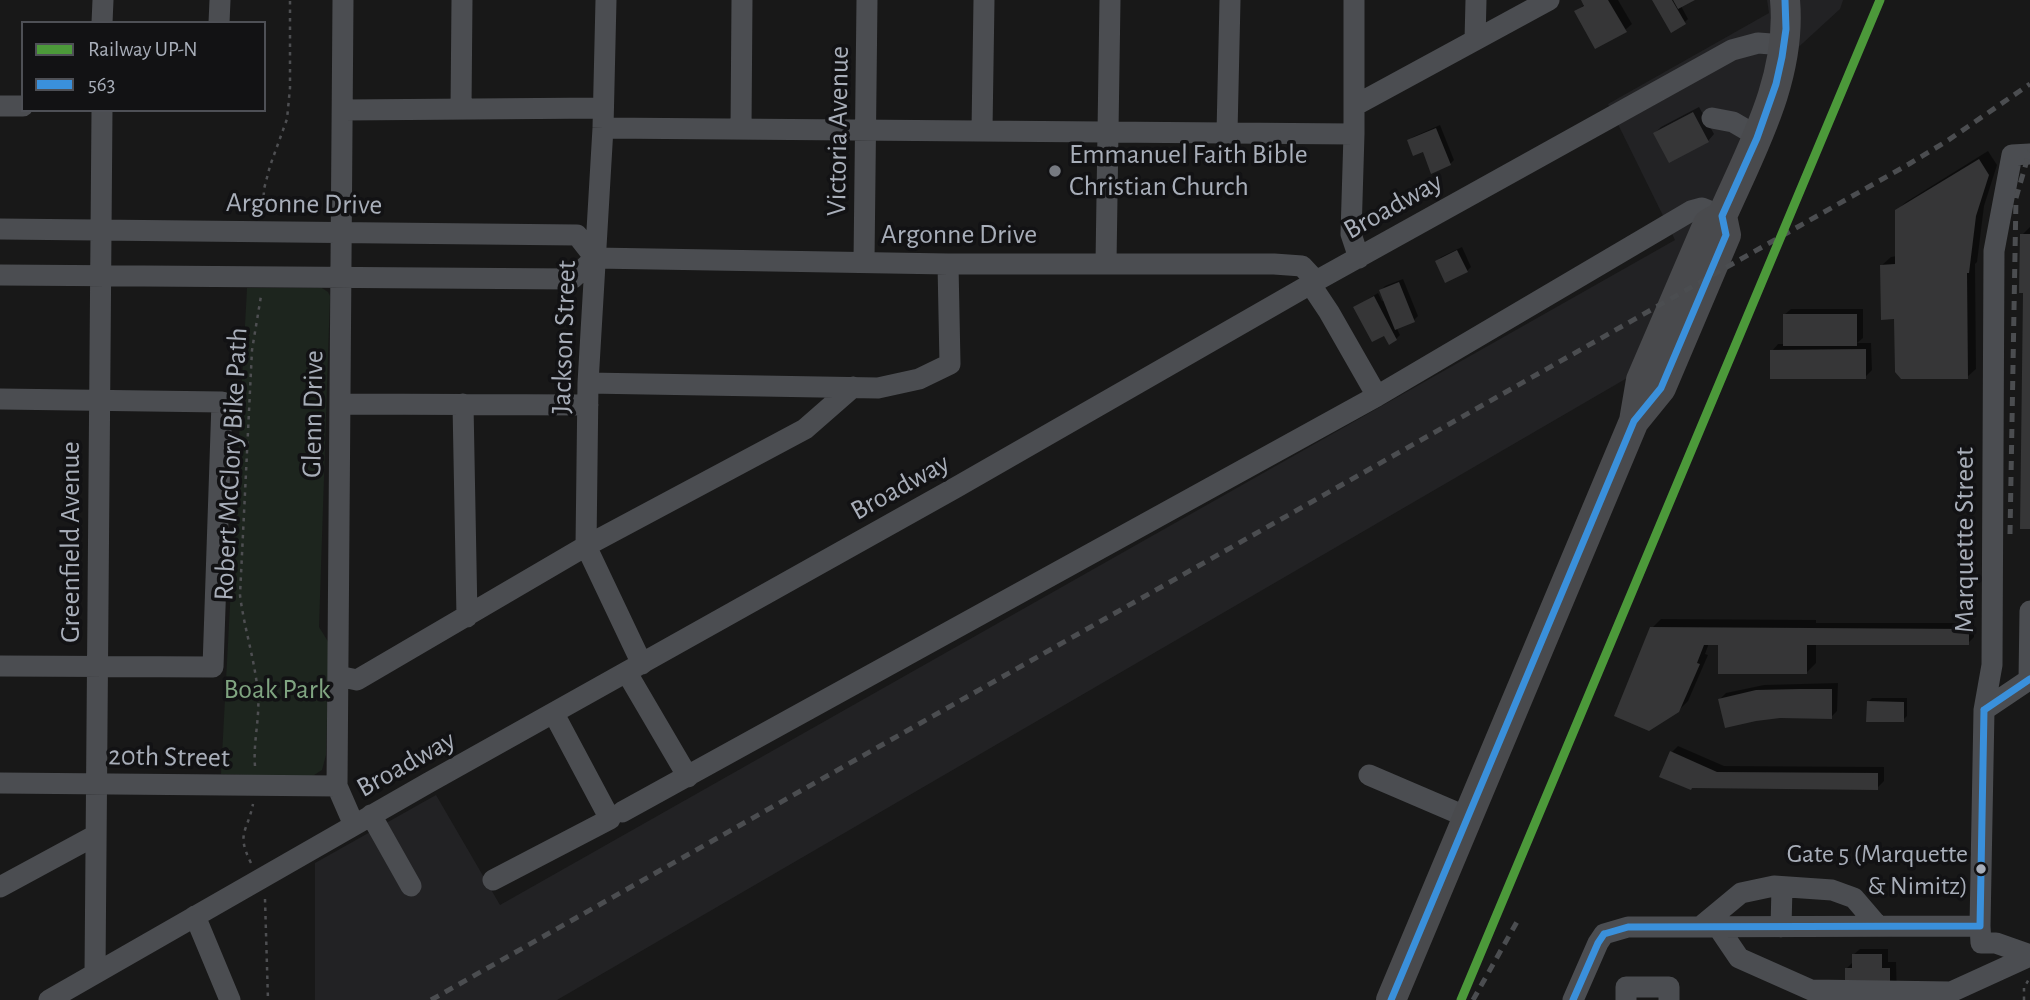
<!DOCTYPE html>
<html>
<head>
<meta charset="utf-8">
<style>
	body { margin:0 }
	#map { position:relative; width:2030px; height:1000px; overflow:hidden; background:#181818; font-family:"Alegreya Sans",sans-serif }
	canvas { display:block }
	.legend { position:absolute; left:21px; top:21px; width:245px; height:91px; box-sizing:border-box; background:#121214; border:2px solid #4e5056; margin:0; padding:9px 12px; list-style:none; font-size:21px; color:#a8aeb9 }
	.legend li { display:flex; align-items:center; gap:14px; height:35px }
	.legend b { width:35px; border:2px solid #4e5056 }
</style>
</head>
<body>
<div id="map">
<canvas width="2030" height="1000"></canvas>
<ul class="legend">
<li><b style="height:9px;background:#4c993a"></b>Railway UP-N</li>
<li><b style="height:9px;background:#3a90db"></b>563</li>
</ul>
</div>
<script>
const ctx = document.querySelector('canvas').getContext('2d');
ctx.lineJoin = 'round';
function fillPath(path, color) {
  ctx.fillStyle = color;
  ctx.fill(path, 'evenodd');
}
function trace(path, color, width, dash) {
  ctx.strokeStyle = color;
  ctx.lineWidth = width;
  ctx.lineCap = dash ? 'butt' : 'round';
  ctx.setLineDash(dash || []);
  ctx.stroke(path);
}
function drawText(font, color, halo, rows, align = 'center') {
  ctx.font = font + ' "Alegreya Sans",sans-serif';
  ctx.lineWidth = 7;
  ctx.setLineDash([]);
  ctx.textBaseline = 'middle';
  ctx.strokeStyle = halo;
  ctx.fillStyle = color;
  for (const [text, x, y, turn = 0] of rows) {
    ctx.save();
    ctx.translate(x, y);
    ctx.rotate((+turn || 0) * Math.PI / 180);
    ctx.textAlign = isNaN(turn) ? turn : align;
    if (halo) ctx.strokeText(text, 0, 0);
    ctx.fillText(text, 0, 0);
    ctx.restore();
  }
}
fillPath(new Path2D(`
	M1767,0H1843L1840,9L1767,76L1702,231L1634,374L557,1000H315V863L436,795L500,905L1675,240L1608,104L1769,13Z`), '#222224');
fillPath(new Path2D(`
	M247,288H322L328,292L330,296L319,627L329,643L326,755L322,770L311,777L221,774Z`), '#1d251e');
fillPath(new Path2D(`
	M1583,0H1618L1632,24L1625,30L1576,12L1585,4Z
	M1656,0H1691L1681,6L1688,19L1684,23Z
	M1699,107L1714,134L1708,141L1655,133L1661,127Z
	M1440,125L1454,160L1450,164L1409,141L1413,137Z
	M1988,151L1997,165L1984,206L1977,262L1975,264L1976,369L1967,377L1896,318L1882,265L1891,257L1897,256L1896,211L1906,202Z
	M2030,227V527L2022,235Z
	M1462,247L1471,267L1467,271L1437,261L1441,257Z
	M1403,279L1418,316L1414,320L1396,327L1400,335L1396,339L1385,334L1355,307L1378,293L1382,301L1385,300L1381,290L1385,286Z
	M1791,309H1863V338L1857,343H1871L1872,370L1865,377L1772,351L1778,344H1784V315Z
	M1661,619L1816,620V623H1974V637L1968,643H1816V663L1807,672L1720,643H1709L1705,654L1708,655L1688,701L1678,711L1652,628Z
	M1838,683L1837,711L1831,717L1780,716L1720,699L1726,693L1764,685Z
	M1872,698H1907V716L1903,720L1868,702Z
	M1678,746L1724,766L1884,767V781L1877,788L1692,786L1672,752Z
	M1860,949H1888V962H1896L1897,1000L1847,968L1853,962V955Z`), '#0007');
fillPath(new Path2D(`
	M1581,0H1608L1627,32L1595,49L1574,11L1584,6Z
	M1652,0H1672L1686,24L1671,33Z
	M1673,0H1695L1678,9Z
	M1693,112L1709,142L1669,163L1653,133Z
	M1436,128L1451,165L1431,174L1423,152L1413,156L1407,140Z
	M1979,159L1989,175L1976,216L1969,273H1967L1968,379H1901L1895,372L1894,319L1881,320L1880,265L1895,264V210Z
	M2020,234H2030V529H2020L2023,293H2019Z
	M1457,250L1468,272L1445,283L1435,261Z
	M1399,282L1415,322L1395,330L1379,290Z
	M1374,296L1397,340L1389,345L1384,336L1372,342L1353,307Z
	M1783,314H1857V346H1783Z
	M1866,349V379H1770V350Z
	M1650,627L1969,629V645H1807V674H1718V645H1704L1697,663L1700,664L1679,712L1649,731L1614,716Z
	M1799,689H1832V719L1780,718L1756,721L1725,728L1718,699L1756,690Z
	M1867,701L1904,702V722H1866Z
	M1670,751L1717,772L1878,773V790L1692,788L1691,790L1659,777Z
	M1852,954H1882V968H1890V1000H1845V968H1852Z`), '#363637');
trace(new Path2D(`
	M263,213L264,189L270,166L287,119L290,88V0
	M255,766C253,742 260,718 258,694C255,660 244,628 240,595L252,350L261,296
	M251,863C236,833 247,833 253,804
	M265,899L268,1000
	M2024,1000V988L2030,977`), '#4e4f52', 2.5, [3.5, 5]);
trace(new Path2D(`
	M343,0L337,786L354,825
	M606,0L603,128L588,383L586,546L642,664
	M1354,0V134L1351,234L1359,258
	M102,23L103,0
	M219,23L220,0
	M1475,40L1476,0
	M0,106H23
	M1354,106L1549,0
	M461,109L462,0
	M343,110L603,108
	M1712,118L1733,122L1757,136
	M603,128L1354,134
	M741,129L742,0
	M982,130L984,0
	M1227,133L1230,0
	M2030,154L2012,155L1994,251L1992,665L1984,710L1980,926L1981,943H1996L2030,955
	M0,229L577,235L595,258
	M864,262L867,0
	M1106,263L1110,0
	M0,275L572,279L595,258L948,264H1274L1302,266L1316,281
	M1311,285L1329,312L1377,396
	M588,383L878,388L919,379L950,364L948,264
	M0,399L222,402L213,667L0,666
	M341,404L588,405
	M463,404L467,617
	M627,673L688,777
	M338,676L357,680L586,546L805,429L853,387
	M2029,680L2030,611
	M1984,710L2030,679
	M1369,775L1467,817
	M0,783L337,786
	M622,812L1377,396L1691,211L1702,208L1722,216
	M371,815L411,886
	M493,880L610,819L554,714
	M0,887L96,835
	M195,916L230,1000
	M1700,927L1741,893L1774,886L1832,890L1854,898L1878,926
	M1718,927L1739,958L1811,990L1951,992L2030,956
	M1781,927L1782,887
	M95,973L102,110
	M49,1000L428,783L955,488L1316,281L1732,50L1758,43L1785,45
	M1573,1000L1598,943L1604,934L1628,927L1980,926
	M1626,1000V987H1669V1000`), '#4b4d51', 21);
trace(new Path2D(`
	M1635,420L1661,388L1726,235L1722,216C1752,148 1792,77 1785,0
	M1391,1000L1634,421L1641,380L1708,224L1722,216`), '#494a4d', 30);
trace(new Path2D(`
	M2010,534L2016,198L2030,150
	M431,1000L1909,164L1947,141L2030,84
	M1473,1000L1518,920`), '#4b4d50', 5, [9, 7]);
trace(new Path2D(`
	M1984,710L2030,679
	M1980,926L1984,710
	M1604,934L1628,927L1980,926
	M1391,1000L1634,421L1661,388L1726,235L1722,216L1757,138L1776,84L1782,57L1786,29L1785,0
	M1573,1000L1598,943L1604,934`), '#3a90db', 7);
trace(new Path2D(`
	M1461,1000L1880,0`), '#4c993a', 9);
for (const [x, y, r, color] of [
	[1055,171,7,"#767a81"],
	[1981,869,6,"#a8aeb9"]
]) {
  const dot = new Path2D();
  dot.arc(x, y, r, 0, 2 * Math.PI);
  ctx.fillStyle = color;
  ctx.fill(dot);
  trace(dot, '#121214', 2.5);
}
drawText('26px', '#a8aeb9', '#121214', [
	["Gate 5 (Marquette",1968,854],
	["& Nimitz)",1968,886]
], 'right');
drawText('28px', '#a8aeb9', '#121214', [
	["Victoria Avenue",838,131,-89],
	["Argonne Drive",304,204,1],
	["Broadway",1393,206,-29],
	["Argonne Drive",959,235],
	["Jackson Street",564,337,-88],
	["Glenn Drive",313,414,-89],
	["Robert McClory Bike Path",231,464,-87],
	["Broadway",900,487,-29],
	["Marquette Street",1965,540,-90],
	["Greenfield Avenue",71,542,-90],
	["20th Street",169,757,1],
	["Broadway",406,764,-29]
]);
drawText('28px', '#a8aeb9', '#121214', [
	["Emmanuel Faith Bible",1069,155],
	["Christian Church",1069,187]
], 'left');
drawText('28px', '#7fa480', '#121214', [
	["Boak Park",277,690]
]);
</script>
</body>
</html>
